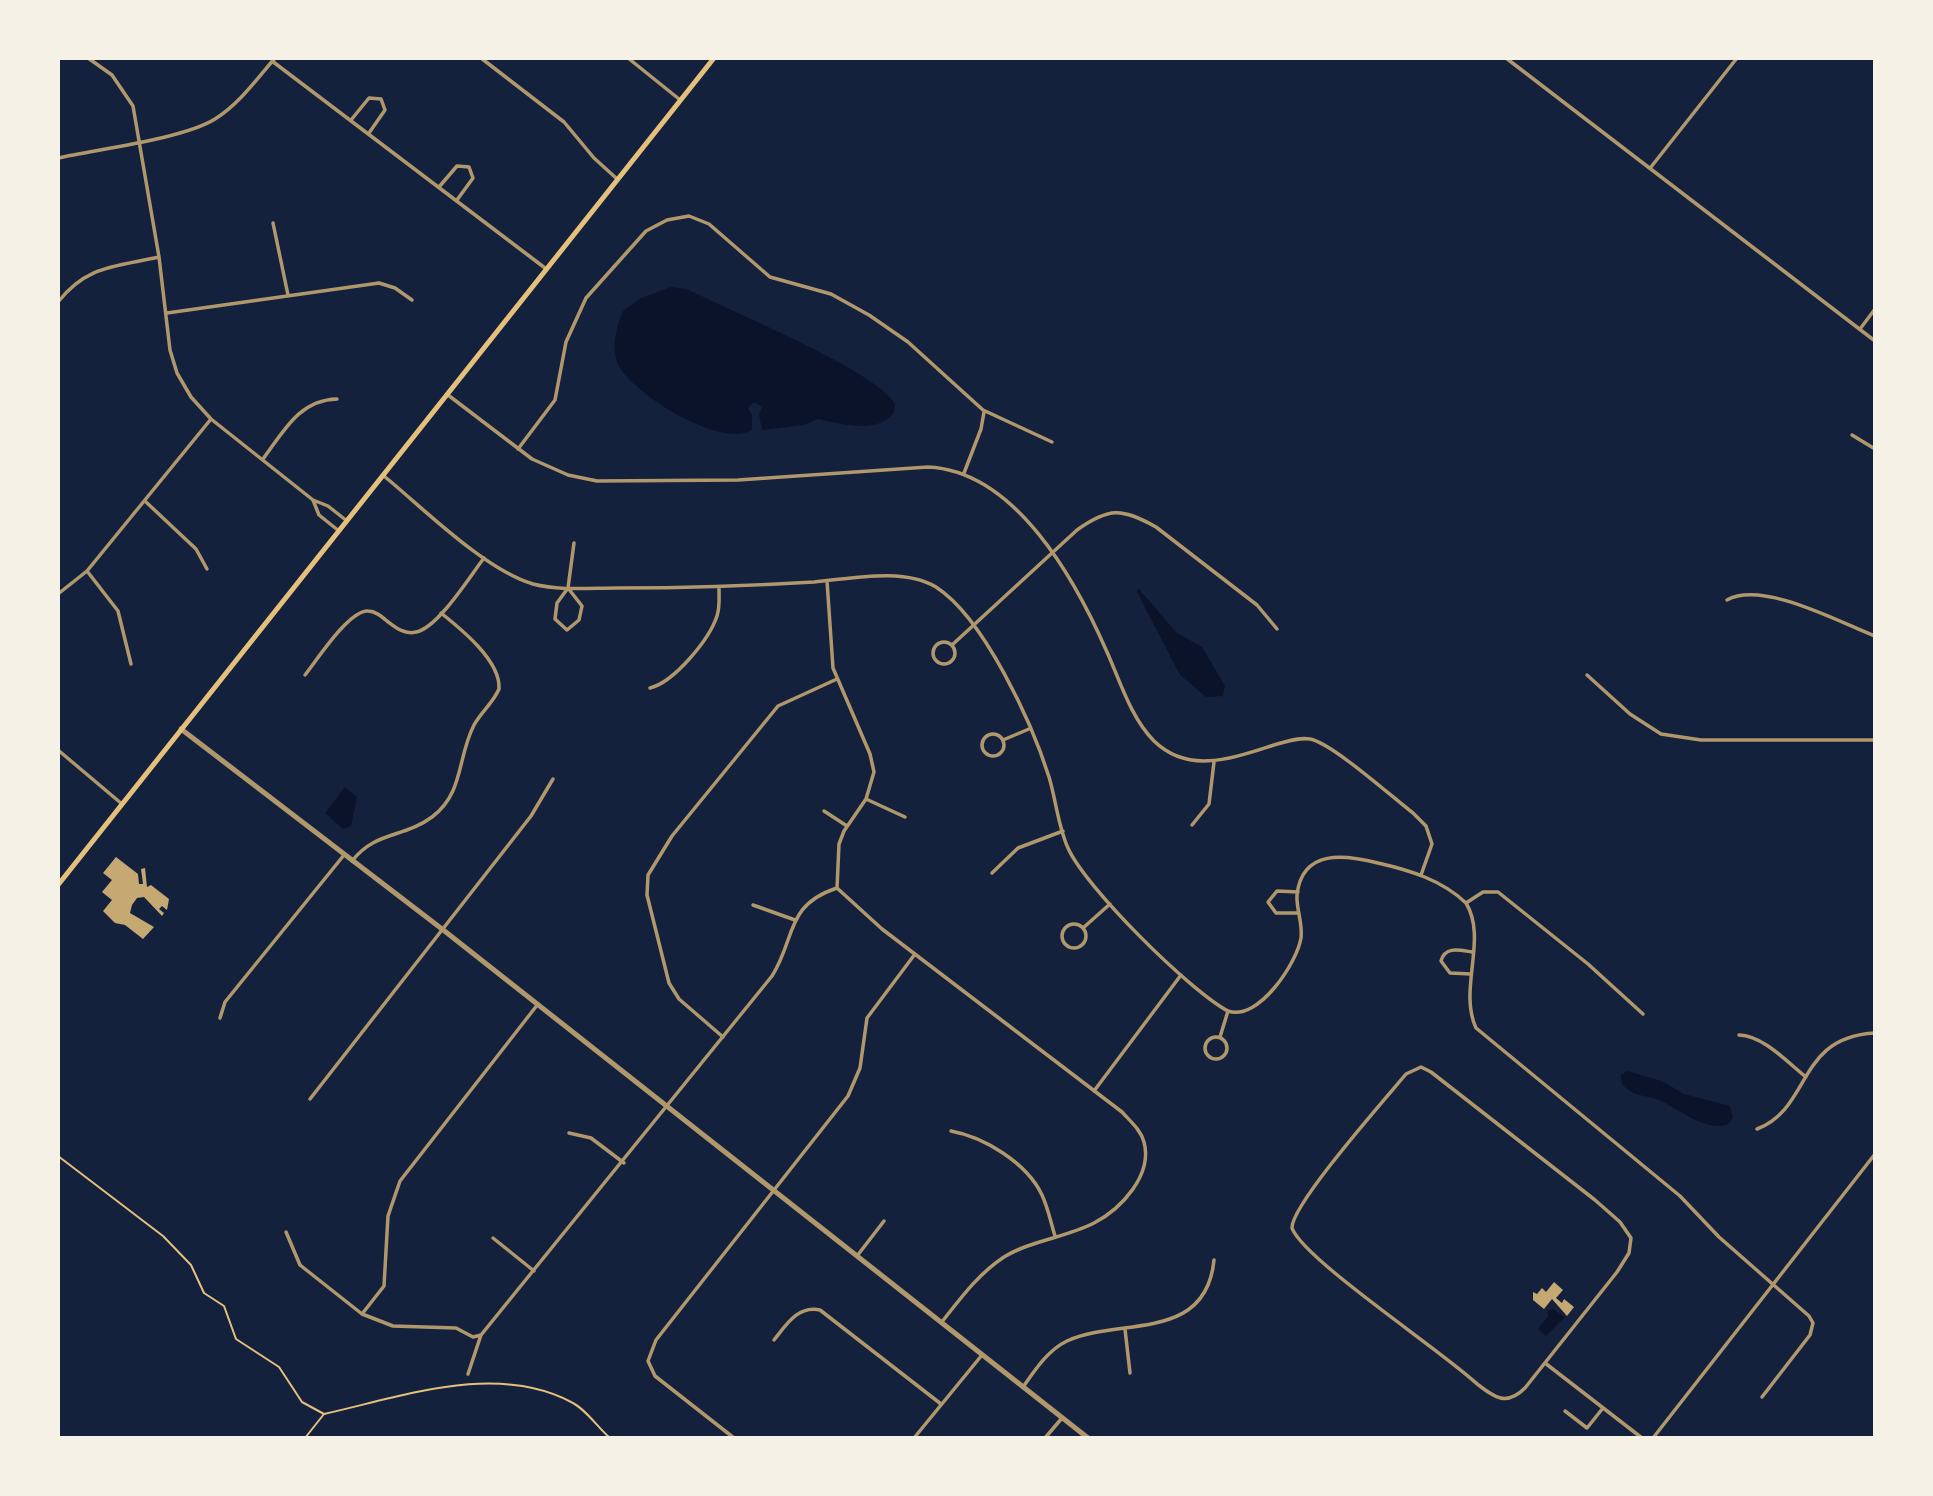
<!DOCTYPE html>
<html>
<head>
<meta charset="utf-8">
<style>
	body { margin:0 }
	#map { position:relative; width:1933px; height:1496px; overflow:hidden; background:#14213d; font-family:Montserrat,sans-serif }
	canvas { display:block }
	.frame { position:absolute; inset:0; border:60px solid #f6f1e7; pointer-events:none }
</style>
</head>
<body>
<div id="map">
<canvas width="1933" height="1496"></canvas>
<div class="frame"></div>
</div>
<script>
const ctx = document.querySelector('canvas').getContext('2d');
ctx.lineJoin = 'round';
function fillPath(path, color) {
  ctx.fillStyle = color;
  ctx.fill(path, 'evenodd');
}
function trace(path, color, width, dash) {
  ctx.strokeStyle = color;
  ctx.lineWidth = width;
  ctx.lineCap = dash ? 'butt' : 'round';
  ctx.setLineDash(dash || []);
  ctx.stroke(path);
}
fillPath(new Path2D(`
	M671,287L687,289C729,311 876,370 895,404L894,412C878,435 840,424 818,419L804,425L762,430L759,415L762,407L754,402L748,408L752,415V430C721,449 632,394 618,364C611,347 616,328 623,311L641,298Z
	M1138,588L1177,633L1202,647L1225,686L1223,696L1206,697L1180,675L1137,592Z
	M345,787L357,797L351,826L343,829L325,813Z
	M1627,1071L1662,1081L1684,1094L1730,1106L1733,1118L1727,1125C1705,1131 1680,1110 1661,1101C1646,1094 1634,1098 1622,1084L1621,1075Z
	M1553,1309L1565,1317L1546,1336L1538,1329L1548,1316L1547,1311Z`), '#0b132b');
fillPath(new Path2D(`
	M116,857L138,874L139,884H143L141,869L145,868L147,887L151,885L169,899L167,910L162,906L159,909L164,913L162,916L144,897L137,898L132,905L130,913L154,927L143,939L125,925L115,923L103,911L112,900L102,892L112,880L103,873Z
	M1554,1282L1563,1290L1556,1298L1562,1303L1564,1299L1574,1307L1567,1316L1552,1299L1544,1309L1533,1300V1292L1537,1294L1542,1288L1546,1292Z`), '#c6a872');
trace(new Path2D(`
	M58,1156L163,1236L191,1265L204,1293L224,1306L236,1339L279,1367L302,1402L324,1414
	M305,1438L324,1414C401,1397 495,1362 571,1402C586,1409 597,1427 610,1438`), '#e5c07b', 2);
trace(new Path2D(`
	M88,58L112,75L133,106L159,257L170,350L177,373L191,397L211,419L313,500
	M481,58L564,122L594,158L616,178
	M628,58L679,99
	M1506,58L1875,341
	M272,61L545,268
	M351,120L369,98L381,99L385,110L369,133
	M58,158C98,149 183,139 215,119C239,104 257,79 275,58
	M1651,167L1737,58
	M439,187L457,166L469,167L473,178L457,200
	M273,223L288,295
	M58,302C87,265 115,267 159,257
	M167,313L379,283L395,288L412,300
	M1860,329L1875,309
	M448,395L532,459L568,475L597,481L738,480L928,467C1016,471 1076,581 1107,652C1120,681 1131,718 1154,741C1189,775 1233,758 1274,745C1286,742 1298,737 1310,739C1332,743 1392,797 1413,813L1426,826L1432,844L1421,875
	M1852,435L1875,449
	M518,449L555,400L566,342L586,298L646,231L667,220L689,216L709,224L770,277L831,294L869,315L908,342L983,410L1052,442
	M263,459C284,431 299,400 337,399
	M964,473L981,429L984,412
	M384,476C424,509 485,570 533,584C560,591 590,588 617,588C683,588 748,586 814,582C850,579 903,567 936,587C984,618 1032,723 1049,777C1056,800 1058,826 1068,848C1085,887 1190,991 1228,1011C1258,1022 1297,963 1301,938C1303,923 1296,909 1297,895C1302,848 1346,855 1378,863C1409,870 1442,880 1466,903L1483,892H1498L1588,964L1643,1014
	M146,502L196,549L207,569
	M339,531L319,515L313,500L328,506L347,521
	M87,571L118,611L131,664
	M827,581L833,668L870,754L874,772L866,799L844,831L839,844L837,888
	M568,588L582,606L579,620L567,630L555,619L557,603Z
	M568,588L574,543
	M58,594L87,571L211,419
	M1727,600C1762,580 1839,622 1875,636
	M933 653a11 11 0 1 1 22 0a11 11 0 1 1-22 0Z
	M952,645L1077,530C1109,507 1122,508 1156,527L1257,605L1277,629
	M305,675C317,660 349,610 368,611C375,611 381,616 387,621C395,627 404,635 416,632C438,628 470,576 484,558
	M1587,675L1630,714L1661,734L1701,740H1875
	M650,688C674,682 709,640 717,616C720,607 719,597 719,588
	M982 745a11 11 0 1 1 22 0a11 11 0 1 1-22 0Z
	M1003,740L1029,729
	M58,750L122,804
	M866,799L905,817
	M824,811L847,826
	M1192,825L1209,804L1214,762
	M352,861C375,831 404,838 432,817C464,793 457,758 474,725C481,712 493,703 499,689C501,661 461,629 441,613
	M992,873L1018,848L1063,831
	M837,888L882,929L1122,1112C1130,1121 1141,1130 1144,1142C1153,1175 1121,1209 1094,1223C1065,1238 1032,1240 1004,1257C978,1274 960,1299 941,1323
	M1298,892L1277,891L1268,902L1276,913H1299
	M1466,903C1488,939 1458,989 1476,1028L1680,1196L1719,1237L1809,1316L1813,1323L1810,1335L1762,1397
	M753,905L795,920
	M1062 936a12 12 0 1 1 24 0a12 12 0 1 1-24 0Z
	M1083,928L1110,904
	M1471,974L1450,973L1441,961C1445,946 1459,950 1472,952
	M220,1018L225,1002L344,855
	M1739,1035C1764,1036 1787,1062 1806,1077
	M723,1037L679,999L669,983L647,895L648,875L672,836L778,706L837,679
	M1220,1037L1228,1011
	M1205 1048a11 11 0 1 1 22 0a11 11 0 1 1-22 0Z
	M1421,1067L1431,1072L1595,1200L1620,1222L1631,1238L1629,1253L1617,1272L1525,1388C1506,1407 1494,1397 1476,1383C1442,1351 1303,1259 1292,1228C1291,1205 1386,1098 1406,1074Z
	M1094,1091L1181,975
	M310,1099L531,816L553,779
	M1757,1129C1812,1108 1796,1037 1875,1033
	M951,1131C984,1137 1027,1163 1042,1195C1048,1208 1051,1223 1055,1236
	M569,1133L591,1138L624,1163
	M286,1232L300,1265L362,1314L393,1326L456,1328L473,1337L481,1335
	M493,1238L534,1271
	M857,1256L884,1221
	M362,1314L384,1286L388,1216L400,1181L538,1004
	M1125,1329L1130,1373
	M774,1340C786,1325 798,1305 820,1310L941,1404
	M1545,1363L1642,1438
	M468,1374L481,1335L772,976C796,938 785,905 837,888
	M1023,1387C1035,1370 1048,1350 1067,1341C1119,1317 1206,1343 1214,1260
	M1565,1411L1587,1428L1603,1408
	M734,1438L655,1376L648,1361L656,1340L848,1096L860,1068L867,1018L915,954
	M914,1438L982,1355
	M1045,1438L1062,1418
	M1653,1438L1875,1154`), '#b1986c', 3.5);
trace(new Path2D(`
	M181,729L442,929L1088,1438`), '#b1986c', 5);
trace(new Path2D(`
	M58,885L714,58`), '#e5c07b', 5);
</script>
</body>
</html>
